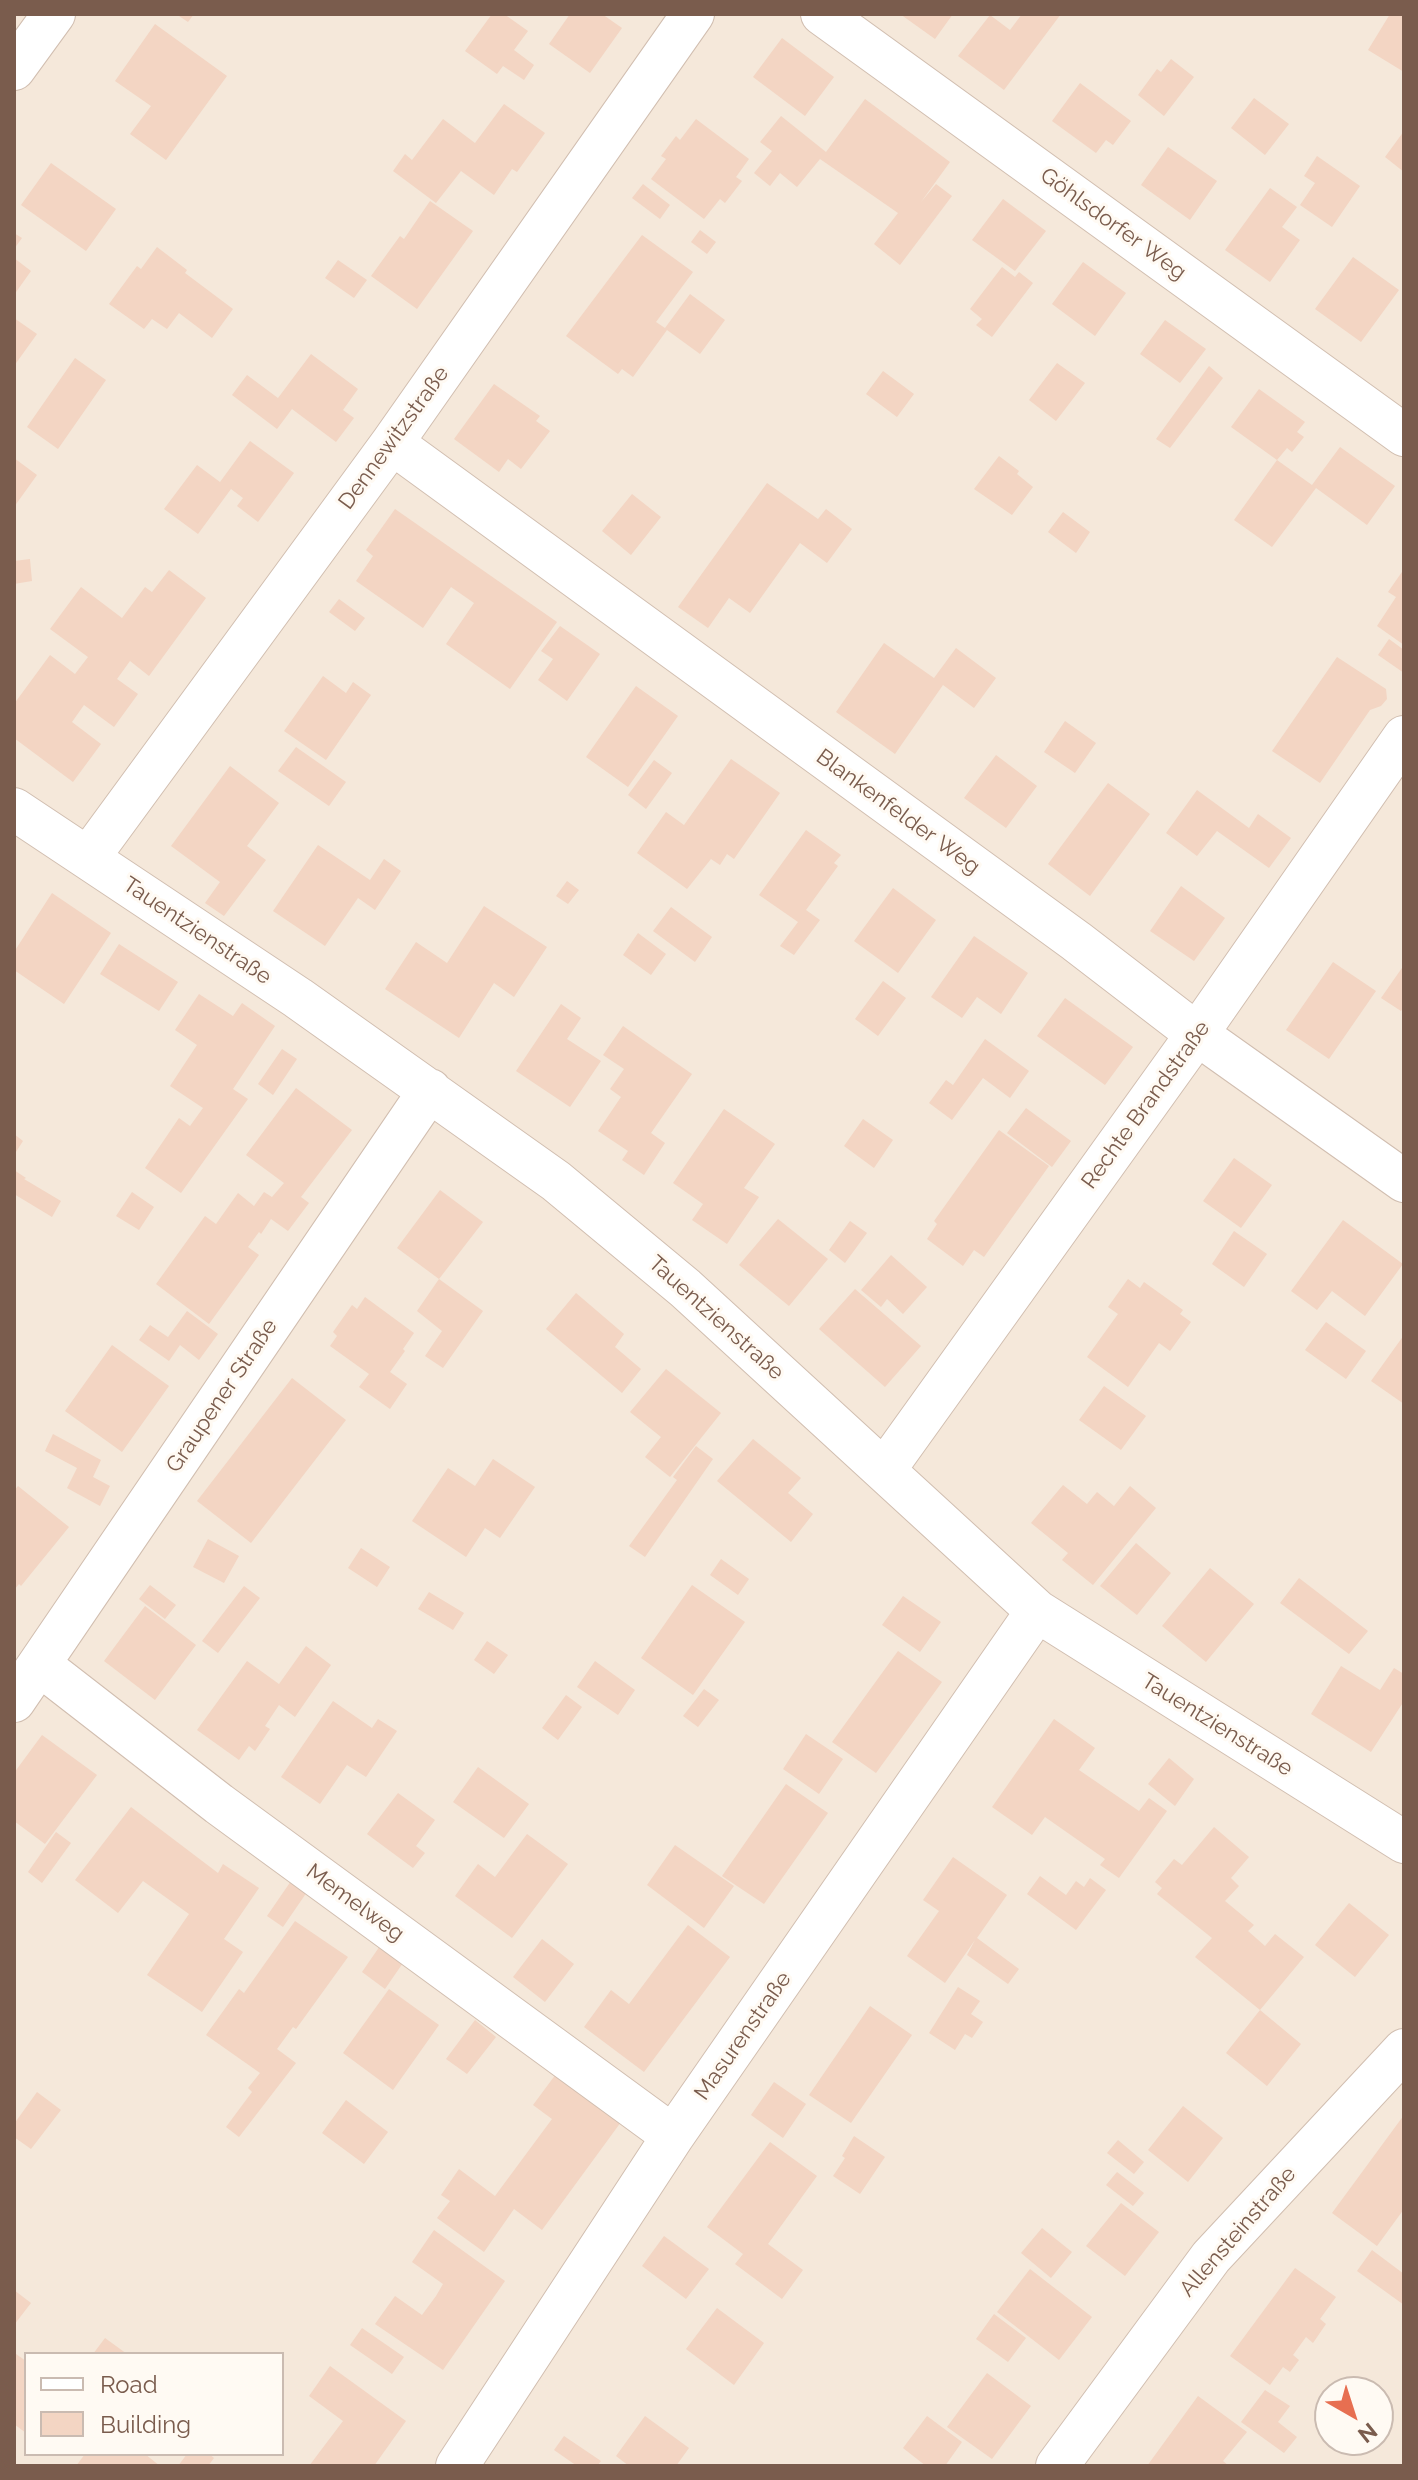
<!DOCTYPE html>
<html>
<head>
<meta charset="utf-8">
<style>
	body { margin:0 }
	#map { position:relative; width:1418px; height:2480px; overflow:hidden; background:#fdf6ec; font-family:Raleway,sans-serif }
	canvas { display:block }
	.frame { position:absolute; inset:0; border:16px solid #7a5c4d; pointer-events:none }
	.legend { position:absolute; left:24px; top:2352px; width:260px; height:104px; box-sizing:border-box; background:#fffaf3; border:2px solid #cabbb1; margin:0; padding:10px 14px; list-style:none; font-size:24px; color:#7a5c4d }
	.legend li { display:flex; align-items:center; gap:16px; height:40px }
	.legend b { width:40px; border:2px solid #cabbb1 }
	.north { position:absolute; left:1314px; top:2376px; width:80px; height:80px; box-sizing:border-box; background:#fffaf3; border:2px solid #cabbb1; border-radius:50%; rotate:141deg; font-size:22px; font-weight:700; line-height:32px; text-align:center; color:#7a5c4d }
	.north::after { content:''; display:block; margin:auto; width:28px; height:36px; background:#e76f51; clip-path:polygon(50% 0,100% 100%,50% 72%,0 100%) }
</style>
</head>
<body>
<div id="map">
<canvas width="1418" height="2480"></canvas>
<div class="frame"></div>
<ul class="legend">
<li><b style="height:10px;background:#fff"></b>Road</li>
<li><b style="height:22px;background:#f3d5c3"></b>Building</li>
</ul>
<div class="north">N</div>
</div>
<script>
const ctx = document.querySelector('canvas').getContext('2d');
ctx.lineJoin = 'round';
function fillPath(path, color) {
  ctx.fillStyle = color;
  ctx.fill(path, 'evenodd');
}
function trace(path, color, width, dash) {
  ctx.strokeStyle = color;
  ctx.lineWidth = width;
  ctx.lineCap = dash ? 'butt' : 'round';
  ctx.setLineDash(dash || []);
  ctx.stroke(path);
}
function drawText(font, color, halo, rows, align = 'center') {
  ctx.font = font + ' Raleway,sans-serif';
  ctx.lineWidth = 6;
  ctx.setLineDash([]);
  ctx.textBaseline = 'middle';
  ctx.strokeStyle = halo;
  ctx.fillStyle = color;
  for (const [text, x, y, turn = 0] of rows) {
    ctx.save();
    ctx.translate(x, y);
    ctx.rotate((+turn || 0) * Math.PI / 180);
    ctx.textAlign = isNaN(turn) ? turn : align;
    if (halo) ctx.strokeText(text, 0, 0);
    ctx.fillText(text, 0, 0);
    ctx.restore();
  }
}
fillPath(new Path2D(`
	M14,14H1404V2466H14ZM26,2354H282V2454H26ZM1330,2392H1378V2440H1330Z`), '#f5e8da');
fillPath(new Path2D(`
	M176,14H194L188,22Z
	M492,14H504L528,31L514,50L534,65L524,80L503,66L497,74L465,51Z
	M570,14H602L622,28L590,73L549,44Z
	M900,14H953L935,39Z
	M1022,14H1061L1004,90L958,56L990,15L1010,30Z
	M1390,14H1404V72L1368,50Z
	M155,24L227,76L166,160L130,134L151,106L115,81Z
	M782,38L834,77L805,116L753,77Z
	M1171,59L1194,77L1164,116L1138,95L1157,69L1161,72Z
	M1080,83L1131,121L1113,145L1106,140L1096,153L1052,121Z
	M1254,98L1289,124L1265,155L1231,128Z
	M865,99L950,162L921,202L936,184L952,196L900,265L874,244L898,213L820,159L797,187L780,173L770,186L754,173L772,151L760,142L781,116L826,152Z
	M504,104L545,133L517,172L512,169L494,195L461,171L436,203L393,171L405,154L412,160L443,119L475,143Z
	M696,119L749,159L736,177L742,181L725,203L720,199L704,219L651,179L666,159L661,156L676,136L680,140Z
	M1404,131V172L1385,157Z
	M1168,147L1217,181L1190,220L1141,185Z
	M1317,156L1360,186L1332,227L1300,205L1315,183L1304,176Z
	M51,163L116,209L86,251L21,205Z
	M643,184L670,205L660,219L632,198Z
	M1270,188L1297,207L1282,227L1300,240L1270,282L1225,250Z
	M1003,199L1046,231L1015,271L972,240Z
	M430,201L473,231L417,309L371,276L400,236L404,239Z
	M700,230L716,242L707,254L691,242Z
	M14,233L22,238L14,249Z
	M642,235L693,272L656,322L665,328L690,294L725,320L700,354L667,330L633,377L622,369L618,374L566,336Z
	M157,247L187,270L185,273L233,309L212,338L179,313L167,329L152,319L144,329L109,304L137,266L141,269Z
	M1353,257L1399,290L1361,342L1315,309Z
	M14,258L31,271L14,295Z
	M338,260L367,280L354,298L325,278Z
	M1083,262L1126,293L1095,336L1052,304Z
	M1002,267L1015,277L1019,272L1033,283L992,337L976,325L982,319L970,309Z
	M14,318L37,334L14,366Z
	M1165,320L1206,349L1180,383L1140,354Z
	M311,354L358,389L343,410L354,418L336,442L292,409L277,429L232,395L247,375L278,398Z
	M75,358L106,380L58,449L27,427Z
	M1057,363L1085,383L1056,421L1029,400Z
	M1209,366L1223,378L1170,448L1156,439Z
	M883,371L914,394L897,417L866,394Z
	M494,384L540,416L536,421L550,431L521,469L508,459L499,472L454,439Z
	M1259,389L1305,422L1297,432L1304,437L1292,452L1287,448L1277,460L1231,427Z
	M250,441L294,473L258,522L237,506L243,498L231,489L198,534L164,509L197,465L220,482Z
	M1340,447L1395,486L1367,525L1316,488L1272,547L1234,520L1277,460L1312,485Z
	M999,456L1019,471L1017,474L1033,487L1012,515L974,489Z
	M14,458L37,475L14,507Z
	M767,483L818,519L826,509L852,529L827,563L800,543L750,613L729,598L708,628L678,607Z
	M632,494L661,517L631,555L602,531Z
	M395,509L557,622L510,689L446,644L474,603L451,587L423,628L356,581L373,556L366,550Z
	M1063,512L1090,532L1076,553L1048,532Z
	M30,559L32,581L14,584V561Z
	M1404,569V645L1377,626L1396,597L1388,592Z
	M169,570L206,598L149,676L130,661L117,679L138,694L114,727L84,705L72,722L101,744L73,782L14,738V704L50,655L75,674L88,657L50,629L81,587L122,618L145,587L152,592Z
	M339,599L365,618L355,631L329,612Z
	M560,626L600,654L567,701L538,680L553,659L541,651Z
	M1389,639L1404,650V673L1378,655Z
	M884,643L934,678L956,648L996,678L974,708L943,685L895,754L836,712Z
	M1337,657L1386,689L1387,699L1381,706L1370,710L1320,783L1272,751Z
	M323,676L346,693L353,682L371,695L326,760L284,731Z
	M636,686L678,716L628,787L586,757Z
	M1065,721L1096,743L1075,773L1044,752Z
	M296,747L346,782L329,806L278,771Z
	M996,755L1037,786L1006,828L964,798Z
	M731,759L780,793L734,859L727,854L720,865L711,859L687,889L637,853L666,812L684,825Z
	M654,760L672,773L646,809L628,795Z
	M230,766L279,803L247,846L266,860L224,916L205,903L220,882L171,846Z
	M1108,783L1150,814L1090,896L1048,864Z
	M1197,790L1249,828L1258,814L1291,838L1269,868L1217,831L1197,856L1166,833Z
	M806,830L841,855L834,863L838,866L806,910L820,920L794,955L780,946L798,922L759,895Z
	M318,845L370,880L384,859L401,871L375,910L358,898L325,946L273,911Z
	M567,881L579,890L568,904L556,896Z
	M1181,886L1225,918L1194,961L1150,931Z
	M893,888L936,920L898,973L854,941Z
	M52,893L111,933L64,1004L14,970V952Z
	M484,906L547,947L514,997L494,983L459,1038L385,989L416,942L447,963Z
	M671,907L712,937L695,962L653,931Z
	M638,933L666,954L651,975L623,955Z
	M974,936L1028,973L1001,1014L977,997L962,1018L931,997Z
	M119,944L178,982L159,1011L100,974Z
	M1333,962L1376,991L1329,1059L1286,1030Z
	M1404,965V1007L1401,1011L1381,998Z
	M883,981L906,998L878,1036L855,1019Z
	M199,994L233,1016L242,1003L275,1026L233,1089L248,1099L181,1193L145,1168L179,1118L190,1126L203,1108L170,1086L197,1045L175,1030Z
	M1065,998L1133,1047L1105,1085L1037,1036Z
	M561,1004L581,1018L567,1039L601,1061L570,1107L516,1071Z
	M623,1026L692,1074L651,1133L665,1143L644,1175L622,1160L628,1151L598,1131L621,1097L610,1089L624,1069L603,1055Z
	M985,1039L1029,1071L1010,1098L983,1078L952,1120L929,1103L946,1080L953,1085Z
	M282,1049L297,1059L273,1095L258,1084Z
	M296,1088L352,1130L301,1197L309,1203L288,1231L271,1219L261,1234L259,1232L248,1247L259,1255L209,1324L156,1284L205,1216L216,1224L238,1193L254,1206L264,1192L272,1197L284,1183L246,1155Z
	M1026,1108L1071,1141L1052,1167L1007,1133Z
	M724,1109L775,1144L744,1188L759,1197L727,1244L692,1220L703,1204L673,1183Z
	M863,1119L893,1140L874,1168L844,1146Z
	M999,1130L1049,1166L984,1257L974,1250L963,1266L927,1239L937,1224L934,1221Z
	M14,1134L23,1141L14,1155Z
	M1234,1158L1272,1185L1241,1228L1203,1201Z
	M14,1170L26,1178L24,1179L61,1201L52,1217L14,1194Z
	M440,1190L483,1222L439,1279L483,1311L443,1368L425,1356L442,1331L417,1311L439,1279L397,1248Z
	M132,1192L154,1207L139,1230L116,1216Z
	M778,1219L828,1259L789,1306L739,1265Z
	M1343,1220L1403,1264L1365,1316L1332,1291L1317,1310L1291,1291Z
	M850,1221L867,1233L845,1263L829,1250Z
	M1234,1231L1267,1254L1244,1287L1212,1264Z
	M891,1255L927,1287L903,1314L887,1299L881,1307L861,1290Z
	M1128,1279L1140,1288L1144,1282L1183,1310L1180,1314L1191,1322L1170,1351L1159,1343L1128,1387L1087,1357L1118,1314L1108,1307Z
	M855,1289L921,1346L885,1387L819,1329Z
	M576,1293L624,1334L615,1347L641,1369L622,1393L546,1329Z
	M365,1297L414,1333L403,1349L405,1351L390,1372L407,1384L390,1409L359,1387L369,1374L330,1346L337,1336L333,1332L352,1305L357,1309Z
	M187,1311L218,1334L199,1360L180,1345L169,1361L139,1340L150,1325L168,1337Z
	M1326,1322L1366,1351L1346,1379L1305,1350Z
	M1404,1335V1404L1371,1381Z
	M112,1345L169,1386L122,1452L65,1411Z
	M666,1369L721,1413L670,1477L645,1457L661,1437L630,1412Z
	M292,1378L346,1420L251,1543L197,1501Z
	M1104,1386L1146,1416L1121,1450L1079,1420Z
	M53,1434L101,1460L93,1477L110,1486L100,1506L67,1488L77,1468L45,1451Z
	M753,1439L801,1478L788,1493L813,1514L791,1542L717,1481Z
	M696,1446L713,1459L645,1557L629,1546L677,1480L673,1477Z
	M493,1459L535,1487L500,1538L485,1528L466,1557L412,1521L448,1468L475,1486Z
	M1063,1485L1087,1504L1097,1492L1114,1506L1130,1486L1156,1508L1093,1585L1062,1560L1068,1553L1031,1523Z
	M18,1486L69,1527L21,1586L19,1584L14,1590V1491Z
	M208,1539L239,1556L224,1583L193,1567Z
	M1136,1543L1171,1573L1137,1615L1100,1586Z
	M361,1548L390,1567L377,1587L348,1568Z
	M721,1559L749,1579L738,1595L710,1575Z
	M1210,1568L1254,1604L1206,1662L1162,1626Z
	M1299,1578L1368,1631L1349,1654L1280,1603Z
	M150,1585L176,1605L165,1619L139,1599Z
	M692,1585L745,1622L693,1695L641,1658Z
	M244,1586L260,1598L218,1653L202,1641Z
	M429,1592L464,1613L453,1630L418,1609Z
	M903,1596L941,1622L920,1652L882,1625Z
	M145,1606L196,1645L155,1700L104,1661Z
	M487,1641L508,1655L494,1674L474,1660Z
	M306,1646L331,1665L295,1717L279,1705L265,1726L270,1729L255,1751L249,1746L239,1760L197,1730L247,1661L279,1684Z
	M898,1651L942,1682L876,1773L832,1742Z
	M595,1661L635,1690L618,1715L577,1687Z
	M1341,1666L1380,1690L1394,1668L1404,1674V1701L1371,1752L1311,1714Z
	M704,1689L719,1700L698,1727L683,1716Z
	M566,1695L582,1707L558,1740L542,1728Z
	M333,1701L372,1728L378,1719L397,1731L366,1777L347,1765L320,1804L281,1777Z
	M1054,1719L1095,1748L1079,1770L1139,1811L1149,1798L1167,1811L1119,1878L1100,1865L1105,1859L1045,1817L1032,1835L992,1807Z
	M806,1734L843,1759L819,1794L783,1769Z
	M42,1735L97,1775L45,1844L14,1821V1773Z
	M1169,1758L1194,1779L1175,1806L1148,1784Z
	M478,1767L529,1804L504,1838L453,1802Z
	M786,1784L828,1813L764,1904L722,1876Z
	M398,1793L435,1820L416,1846L425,1853L413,1868L367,1834Z
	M131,1807L218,1873L223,1864L259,1888L224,1939L243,1952L202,2012L147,1975L189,1914L143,1881L118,1913L75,1880Z
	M1214,1827L1249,1857L1231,1878L1239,1886L1225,1901L1254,1925L1248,1931L1265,1946L1275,1934L1304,1957L1260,2010L1195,1957L1212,1938L1157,1894L1162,1888L1155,1882L1174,1859L1182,1865Z
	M56,1832L71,1843L42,1883L28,1872Z
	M527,1834L568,1864L512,1938L455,1896L478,1864L495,1877Z
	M675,1845L734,1886L704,1928L647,1885Z
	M953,1857L1007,1895L977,1938L1019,1969L1008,1984L967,1955L975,1940L945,1983L907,1956L939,1911L923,1900Z
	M1040,1876L1066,1895L1076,1881L1084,1887L1090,1878L1106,1890L1076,1930L1027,1894Z
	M291,1881L307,1892L283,1927L267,1916Z
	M1349,1903L1389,1935L1355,1977L1315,1945Z
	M295,1921L348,1957L296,2029L293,2027L277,2049L296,2063L239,2137L226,2127L252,2092L248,2088L260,2073L206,2035L239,1989L244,1993Z
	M688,1925L730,1957L644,2072L584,2027L611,1990L629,2004Z
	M542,1939L574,1964L545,2002L513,1977Z
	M382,1943L405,1960L385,1989L362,1972Z
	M958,1987L980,2001L971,2014L983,2022L972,2038L965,2034L955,2050L929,2033Z
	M389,1989L439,2025L393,2090L343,2053Z
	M870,2006L912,2035L851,2123L809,2095Z
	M1260,2010L1301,2044L1267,2086L1226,2053Z
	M475,2020L496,2037L467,2074L446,2059Z
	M556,2074L621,2122L542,2230L514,2209L484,2252L437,2218L450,2201L441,2195L459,2169L495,2196L552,2119L533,2105Z
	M774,2082L806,2104L783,2138L751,2115Z
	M37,2092L61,2110L31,2149L14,2137V2124Z
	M346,2100L388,2132L364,2164L322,2133Z
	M1183,2106L1223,2138L1188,2182L1148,2150Z
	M1404,2115V2209L1377,2246L1332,2213Z
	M854,2136L885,2157L860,2194L833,2176L845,2158L842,2156Z
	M1118,2140L1144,2162L1134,2174L1107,2153Z
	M770,2142L817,2176L768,2244L803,2270L782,2299L735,2264L743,2254L707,2227Z
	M1117,2172L1144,2193L1133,2206L1106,2185Z
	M1121,2203L1159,2232L1125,2276L1086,2246Z
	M1042,2228L1072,2252L1051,2278L1021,2253Z
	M434,2230L505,2281L443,2370L375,2324L395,2296L422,2315L436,2296L443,2284L412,2262Z
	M664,2236L709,2269L686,2299L642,2266Z
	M1372,2250L1404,2274V2305L1357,2271Z
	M1295,2268L1336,2297L1320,2319L1326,2324L1313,2343L1306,2337L1293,2355L1299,2360L1290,2372L1283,2367L1270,2385L1230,2356Z
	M1030,2269L1092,2317L1059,2360L997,2312Z
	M14,2290L31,2303L14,2325Z
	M717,2308L764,2343L734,2385L686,2349Z
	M994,2314L1026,2338L1008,2362L976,2339Z
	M362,2328L404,2357L392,2374L350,2345Z
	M105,2338L127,2354H93Z
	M16,2354L26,2361V2433L14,2424V2357Z
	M330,2366L406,2421L374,2466H309L343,2421L309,2396Z
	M987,2373L1031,2406L992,2459L947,2427Z
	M1265,2390L1290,2406L1278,2422L1297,2437L1284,2453L1241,2422Z
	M1198,2396L1247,2432L1223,2461L1229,2466H1147Z
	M645,2416L689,2448L676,2466H629L616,2456Z
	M927,2416L962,2442L945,2466H926L903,2448Z
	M564,2436L601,2461L597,2466H577L554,2450Z
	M85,2454H145L160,2466H76Z
	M187,2454H209L214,2458L208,2466H178Z`), '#f3d5c3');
const street = new Path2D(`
	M822,14L1404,435
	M14,69L54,14
	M392,443L1076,941L1197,1034L1404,1181
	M14,809L298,998L556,1181L685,1288L1037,1611L1404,1842
	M88,858L392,443L693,14
	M885,1469L1197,1034L1404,737
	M40,1665L219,1804L673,2136
	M14,1701L430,1090
	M457,2466L673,2136L1037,1611
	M1057,2466L1211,2257L1404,2050`);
trace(street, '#d1beb0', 44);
trace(street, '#fff', 42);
drawText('22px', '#7a5c4d', '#fffaf3', [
	["Göhlsdorfer Weg",1113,224,36],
	["Dennewitzstraße",394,438,-54],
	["Blankenfelder Weg",898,812,36],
	["Tauentzienstraße",197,931,34],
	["Rechte Brandstraße",1146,1105,-54],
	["Tauentzienstraße",716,1318,42],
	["Graupener Straße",222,1396,-56],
	["Tauentzienstraße",1217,1725,32],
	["Memelweg",355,1903,36],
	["Masurenstraße",743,2036,-55],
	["Allensteinstraße",1238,2232,-49]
]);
</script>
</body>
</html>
